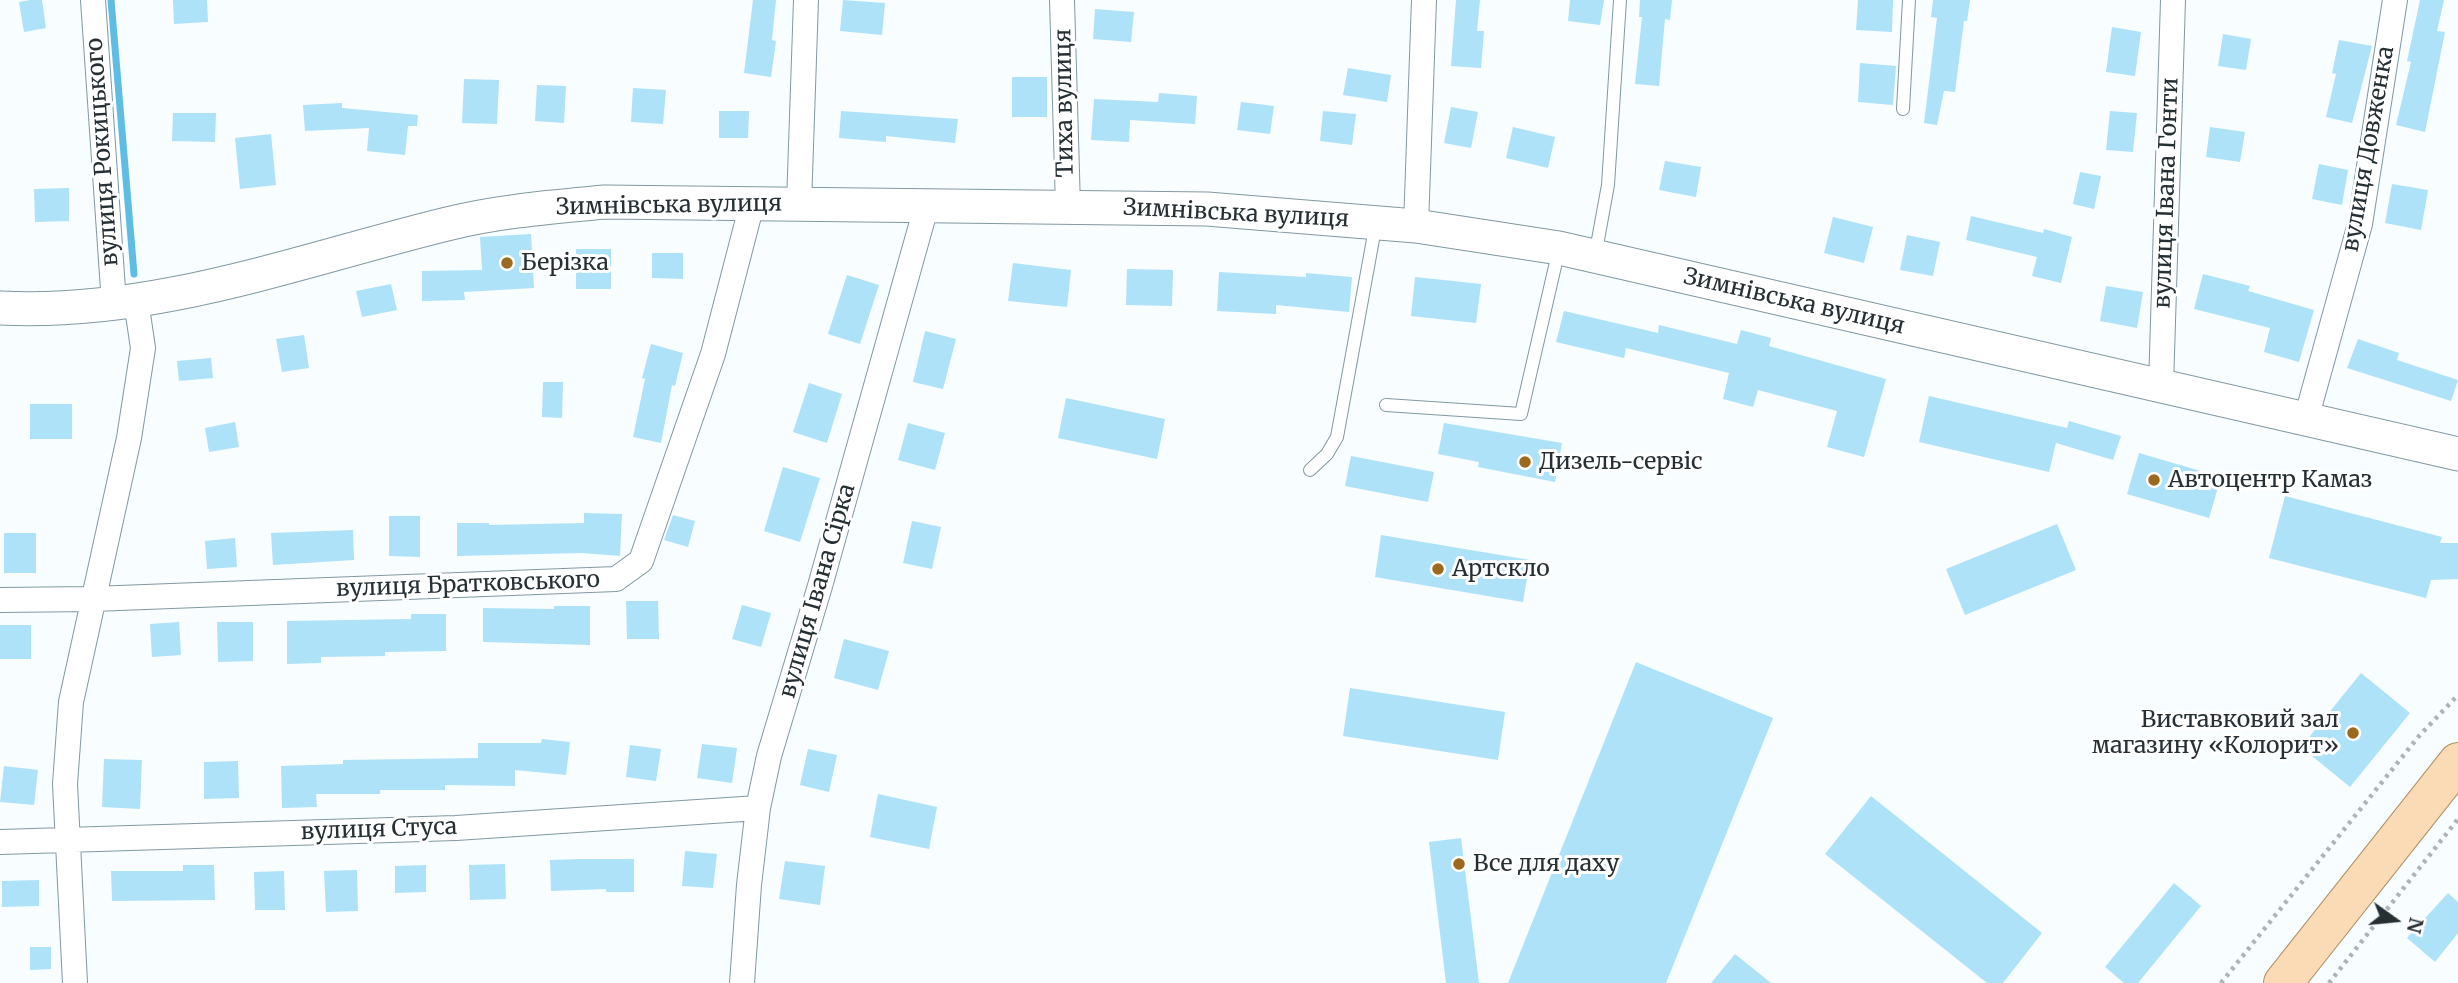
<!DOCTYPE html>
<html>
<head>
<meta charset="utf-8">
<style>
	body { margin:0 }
	#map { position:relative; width:2458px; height:983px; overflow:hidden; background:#f8fdff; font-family:Merriweather,serif }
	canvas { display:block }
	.north { position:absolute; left:2360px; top:885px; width:70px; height:70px; -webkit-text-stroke:5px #fff; paint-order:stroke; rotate:105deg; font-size:19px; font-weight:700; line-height:28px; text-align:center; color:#263034 }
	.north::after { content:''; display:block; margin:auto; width:24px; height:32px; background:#263034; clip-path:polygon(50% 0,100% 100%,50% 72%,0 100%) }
</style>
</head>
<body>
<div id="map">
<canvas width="2458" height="983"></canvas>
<div class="north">N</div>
</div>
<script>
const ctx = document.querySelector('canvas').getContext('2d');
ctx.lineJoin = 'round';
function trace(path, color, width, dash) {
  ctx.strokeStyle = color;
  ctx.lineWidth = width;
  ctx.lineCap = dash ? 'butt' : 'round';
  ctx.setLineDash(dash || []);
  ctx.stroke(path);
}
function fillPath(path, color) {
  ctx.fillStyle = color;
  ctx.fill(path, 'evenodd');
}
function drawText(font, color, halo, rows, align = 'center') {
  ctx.font = font + ' Merriweather,serif';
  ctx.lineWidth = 6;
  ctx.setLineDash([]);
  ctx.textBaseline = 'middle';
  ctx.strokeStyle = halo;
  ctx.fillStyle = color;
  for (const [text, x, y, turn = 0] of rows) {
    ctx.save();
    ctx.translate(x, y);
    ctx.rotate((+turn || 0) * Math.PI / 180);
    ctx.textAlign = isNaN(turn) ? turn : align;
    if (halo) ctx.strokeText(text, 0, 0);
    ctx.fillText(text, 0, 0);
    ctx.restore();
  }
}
trace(new Path2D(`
	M111,0L134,274`), '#5fbde3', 7);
fillPath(new Path2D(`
	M30,0H42L46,28L24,32L19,2Z
	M173,0H207L208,22L174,24Z
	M753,0H776L772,40L776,41L771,77L744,73Z
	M843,0L885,3L882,35L840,31Z
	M1456,0H1480L1477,31H1484L1481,68L1451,66Z
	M1570,0H1604L1600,25L1568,21Z
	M1640,0H1672L1670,20L1665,19L1659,86L1635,84L1642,17H1639Z
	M1858,0H1893L1892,32L1856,30Z
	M1933,0H1970L1967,21H1964L1955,92L1944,91L1937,125L1924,123L1937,18L1931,17Z
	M2420,0H2444L2437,31L2445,32L2425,132L2396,125L2411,62L2407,61Z
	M1095,9L1134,12L1131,42L1093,39Z
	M2112,27L2141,32L2135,76L2106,72Z
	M2223,34L2251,39L2246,70L2218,66Z
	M2339,40L2372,46L2352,123L2326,117L2336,74L2332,73Z
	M1860,63L1896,66L1893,105L1858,102Z
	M1348,68L1391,75L1387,102L1343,95Z
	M1012,77H1047V117H1012Z
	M464,79L499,80L497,124L462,123Z
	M537,85L566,86L564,123L535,121Z
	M633,88L666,90L663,124L631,122Z
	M1159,93L1197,96L1195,124L1130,120L1129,142L1091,140L1094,99L1158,102Z
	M1241,102L1274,106L1270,134L1237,130Z
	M342,103V108L418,115L417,126H408L405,155L367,151L369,128L305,131L303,105Z
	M1451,107L1478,112L1471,148L1444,143Z
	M719,111H749L748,138H719Z
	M841,111L958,119L955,143L886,136V142L839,138Z
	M1323,111L1356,114L1352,145L1320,141Z
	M2110,111L2137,113L2133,152L2106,150Z
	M173,113H216L215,142L172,141Z
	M1513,127L1555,137L1548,168L1506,158Z
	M2210,127L2245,132L2240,162L2206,157Z
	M271,134L276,185L240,189L235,138Z
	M1665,161L1701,167L1696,197L1659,190Z
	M2319,164L2348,170L2342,205L2312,199Z
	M2080,172L2101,176L2094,209L2073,204Z
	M2392,184L2428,190L2421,230L2385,223Z
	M69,188V221L35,222L34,189Z
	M1971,216L2043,233L2044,229L2072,237L2061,283L2032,276L2037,257L1966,240Z
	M1833,217L1873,227L1864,263L1824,253Z
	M531,234L534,288L464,292L465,300L422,301V271L482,270L480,237Z
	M1907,235L1940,242L1933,276L1900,270Z
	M576,249H611V289H576Z
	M652,253H683V279L652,278Z
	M1013,263L1071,270L1067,307L1008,301Z
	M1127,269L1173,270L1172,306L1126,305Z
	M1219,272L1306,277V273L1352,277L1349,312L1276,305V314L1217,311Z
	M2203,274L2250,286L2248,291L2314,310L2299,362L2264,352L2270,328L2194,309Z
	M847,275L879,285L860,344L828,334Z
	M1415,277L1481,284L1476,323L1411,316Z
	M391,284L397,310L362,317L356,291Z
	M2106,286L2143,292L2137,328L2100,321Z
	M1564,311L1658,333L1659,325L1737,344L1741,330L1771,338L1769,346L1886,379L1864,457L1827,447L1837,411L1758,390L1753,407L1723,399L1729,373L1626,348L1624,358L1556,342Z
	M925,331L956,339L943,389L913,382Z
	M304,335L309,368L282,372L276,339Z
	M2358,339L2399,353L2397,360L2458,380L2451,401L2347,368Z
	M651,344L683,353L675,386L672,385L661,443L633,437L645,379L642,378Z
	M211,358L213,378L179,381L177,361Z
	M543,382H563L562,418L542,417Z
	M809,383L842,394L827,443L793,432Z
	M1929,396L2067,428L2069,421L2121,436L2113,460L2056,443L2049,472L1919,442Z
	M1066,398L1165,419L1157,459L1058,438Z
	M30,404H72V439H30Z
	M235,422L239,447L209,452L205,428Z
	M908,423L945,433L935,470L898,460Z
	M1444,423L1562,443L1555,482L1478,467L1479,462L1438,454Z
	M2139,453L2221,477L2209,518L2127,494Z
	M1351,456L1434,472L1428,502L1345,486Z
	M783,467L820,478L800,542L764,531Z
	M2285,496L2442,537L2440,543H2458V579L2431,580L2426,598L2269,558Z
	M584,513L622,514L620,556L582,553L457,556V523H489V525L584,523Z
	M673,515L695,521L688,547L664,540Z
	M389,516H420V557L389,556Z
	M912,521L941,527L932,569L903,563Z
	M2057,524L2076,570L1965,615L1946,569Z
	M353,530L354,560L273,565L271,533Z
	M4,533H36V573H4Z
	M1381,535L1530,560L1523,602L1375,577Z
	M235,538L237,567L207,569L205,541Z
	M626,601H658L659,639H627Z
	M742,605L771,613L761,647L732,639Z
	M554,606H590V645L483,642V608L554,609Z
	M411,614H446V651L385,652V656L321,657V663L287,664V621L411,619Z
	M179,622L181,655L152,657L150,624Z
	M217,622H253V661L218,662Z
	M0,625H31V659H0Z
	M844,639L889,651L878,690L834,678Z
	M1636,662L1773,718L1666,983H1508Z
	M2361,673L2410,713L2350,787L2301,747Z
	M1350,688L1505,712L1498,760L1343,736Z
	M542,739L570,742L566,775L515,770V786L445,785V790H380V794H316L317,807L282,808L281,766L343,764V760L478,758V743H541Z
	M702,744L737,748L732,783L697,778Z
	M630,745L661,749L656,781L626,777Z
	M808,749L837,755L829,792L800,785Z
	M104,759L142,760L140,809L102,807Z
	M238,761L239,798L204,799V762Z
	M4,766L38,770L34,805L0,802Z
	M878,794L937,807L929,849L870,837Z
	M1871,796L2042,933L2003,983H1987L1825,854Z
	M1461,838L1479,983H1446L1429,842Z
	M685,851L717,854L713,888L682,886Z
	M580,859H634V892H606V889L551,891L550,860Z
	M785,861L825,866L820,905L779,899Z
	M505,864L506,899L470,900L469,865Z
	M183,865H214L215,900L112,901L111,871H183Z
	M426,865V892L395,893V866Z
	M357,870L358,911L326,912L324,871Z
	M284,871L285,910H255L254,872Z
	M39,880V906L2,907V881Z
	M2174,883L2201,906L2138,983H2124L2105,967Z
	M2448,893L2458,902V933L2435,962L2407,938Z
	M30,947H51V969L30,970Z
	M1735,954L1771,983H1711Z`), '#aee2f9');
const lane = new Path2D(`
	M1903,109L1909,0
	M1595,256L1608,185L1620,0
	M1386,405L1521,414L1559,249
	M1310,470L1327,454L1337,437L1376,223`);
const street = new Path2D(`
	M93,0L114,304
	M1062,0L1068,207
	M799,204L806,0
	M1416,226L1424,0
	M2161,386L2173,0
	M2306,419L2360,224L2395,0
	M0,600L93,599L616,579L641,561L713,354L752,204
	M0,842L456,828L758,808
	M75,983L65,784L71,702L129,438L143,348L136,301
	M742,983L749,885L758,808L769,756L820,586L927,204`);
const secondary = new Path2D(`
	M0,308C155,316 300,260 447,224C499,211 552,207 605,202L1207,209L1416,226L1559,248L2458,454`);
const primary = new Path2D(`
	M2283,983L2458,762`);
trace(lane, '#8198a2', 14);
trace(street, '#8198a2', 26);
trace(secondary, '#8198a2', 35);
trace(primary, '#ad9067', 40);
trace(new Path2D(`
	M2221,983L2419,736L2458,695
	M2329,983L2458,819`), '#adb4b7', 4.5, [3.5, 5]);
trace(lane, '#fff', 12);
trace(street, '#fff', 24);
trace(secondary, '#fff', 33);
trace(primary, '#fadbb5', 38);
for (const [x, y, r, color] of [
	[507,263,7,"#9c6a1f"],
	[1525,462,7,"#9c6a1f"],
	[2154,480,7,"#9c6a1f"],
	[1438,569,7,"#9c6a1f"],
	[2353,733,7,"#9c6a1f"],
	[1459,864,7,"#9c6a1f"]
]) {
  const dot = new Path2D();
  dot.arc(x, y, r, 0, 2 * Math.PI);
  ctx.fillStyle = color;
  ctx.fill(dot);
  trace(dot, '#fff', 2.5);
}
drawText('23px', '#263034', '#fff', [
	["Тиха вулиця",1065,103,-91],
	["вулиця Довженка",2369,149,-80],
	["вулиця Рокицького",103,152,-94],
	["вулиця Івана Гонти",2167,193,-88],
	["Зимнівська вулиця",669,206,-1],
	["Зимнівська вулиця",1236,214,3],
	["Зимнівська вулиця",1794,302,13],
	["вулиця Братковського",468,585,-2],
	["вулиця Івана Сірка",818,591,-74],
	["вулиця Стуса",379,830,-2]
]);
drawText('23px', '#263034', '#fff', [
	["Берізка",521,263],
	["Дизель-сервіс",1539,462],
	["Автоцентр Камаз",2168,480],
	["Артскло",1452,569],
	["Виставковий зал",2339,720,"right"],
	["магазину «Колорит»",2339,746,"right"],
	["Все для даху",1473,864]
], 'left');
</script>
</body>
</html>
